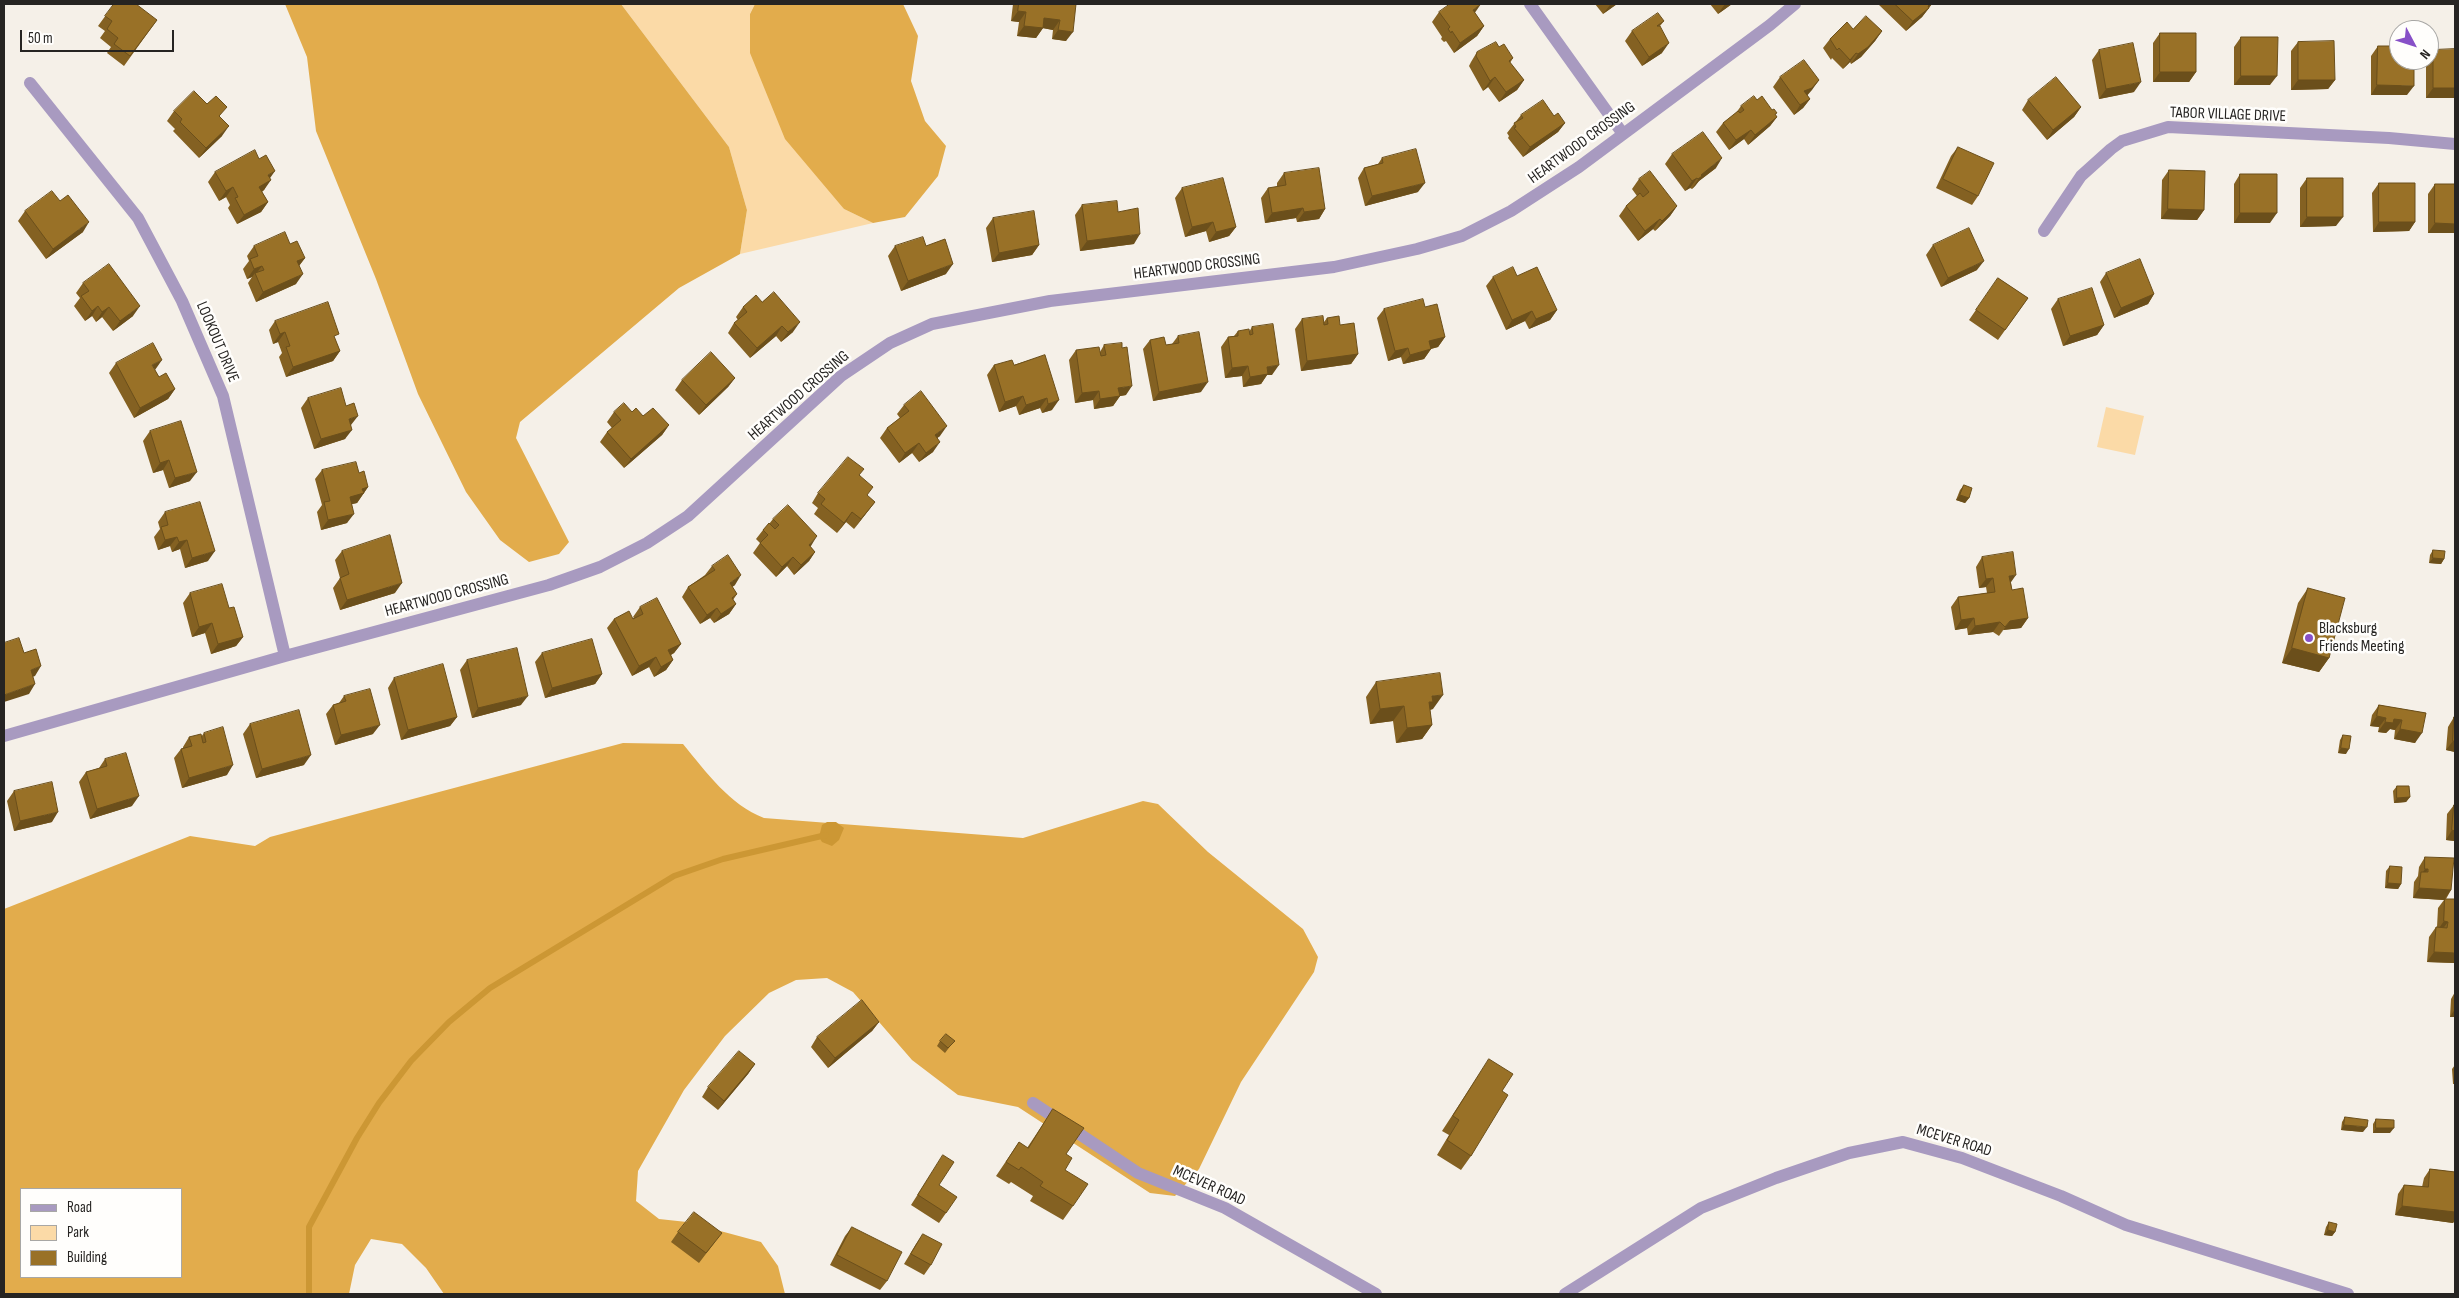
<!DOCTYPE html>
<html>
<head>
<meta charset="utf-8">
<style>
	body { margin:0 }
	#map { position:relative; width:2459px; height:1298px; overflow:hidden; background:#f5f0e8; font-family:"Sofia Sans Condensed",sans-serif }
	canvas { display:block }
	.frame { position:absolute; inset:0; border:5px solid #262422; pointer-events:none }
	.legend { position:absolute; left:20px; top:1188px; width:162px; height:90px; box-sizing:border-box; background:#fffefc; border:1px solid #a8a7a5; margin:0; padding:6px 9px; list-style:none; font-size:15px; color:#262422 }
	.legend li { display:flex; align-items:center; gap:10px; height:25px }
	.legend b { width:25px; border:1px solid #a8a7a5 }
	.north { position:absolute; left:2389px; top:20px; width:50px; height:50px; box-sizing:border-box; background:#fffefc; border:1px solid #a8a7a5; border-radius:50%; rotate:130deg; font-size:14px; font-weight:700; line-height:20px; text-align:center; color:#262422 }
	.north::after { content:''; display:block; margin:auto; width:18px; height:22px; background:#8750c7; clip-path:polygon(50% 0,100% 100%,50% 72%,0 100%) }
	.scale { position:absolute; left:20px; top:30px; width:154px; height:22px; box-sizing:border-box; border:2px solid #262422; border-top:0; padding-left:6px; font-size:15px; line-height:18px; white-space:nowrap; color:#262422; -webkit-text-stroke:4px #fffefc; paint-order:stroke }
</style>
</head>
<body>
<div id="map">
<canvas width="2459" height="1298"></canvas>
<div class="frame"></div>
<ul class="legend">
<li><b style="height:6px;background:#a89ac0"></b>Road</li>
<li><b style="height:14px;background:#fbdaa7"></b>Park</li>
<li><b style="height:14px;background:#997127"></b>Building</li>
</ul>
<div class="north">N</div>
<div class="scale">50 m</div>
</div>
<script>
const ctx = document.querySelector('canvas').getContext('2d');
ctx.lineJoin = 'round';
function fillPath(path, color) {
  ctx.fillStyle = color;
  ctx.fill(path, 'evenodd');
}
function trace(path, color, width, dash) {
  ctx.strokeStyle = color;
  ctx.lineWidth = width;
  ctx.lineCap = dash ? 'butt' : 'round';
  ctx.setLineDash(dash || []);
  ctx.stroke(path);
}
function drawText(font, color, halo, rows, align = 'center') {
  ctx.font = font + ' "Sofia Sans Condensed",sans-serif';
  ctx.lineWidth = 5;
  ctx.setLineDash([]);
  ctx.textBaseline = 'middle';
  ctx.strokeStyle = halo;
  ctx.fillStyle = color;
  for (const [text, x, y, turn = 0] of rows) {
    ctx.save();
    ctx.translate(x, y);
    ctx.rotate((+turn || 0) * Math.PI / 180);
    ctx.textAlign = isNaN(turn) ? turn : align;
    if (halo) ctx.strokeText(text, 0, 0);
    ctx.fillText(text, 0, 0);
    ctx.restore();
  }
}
fillPath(new Path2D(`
	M621,4H755L750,14L844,209L873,223L740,254L747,210L729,147Z
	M2106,407L2144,416L2135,455L2097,447Z`), '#fbdaa7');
fillPath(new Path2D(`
	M285,4H621L729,147L747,210L740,254L679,288L520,422L516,438L569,542L559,554L529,562L500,540L466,492L418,394L376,279L316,131L307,57Z
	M755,4H903L918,36L911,81L925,121L946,146L938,176L905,217L873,223L844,209L785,139L750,53V14Z
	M623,743L683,744C706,772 730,805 764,818L1023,838L1143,801L1158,804L1208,852L1303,929L1318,957L1314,972L1241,1082L1199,1169L1175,1196L1150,1193L1018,1107L958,1095L912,1060L853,992L827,978L796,980L769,993L725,1036L684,1090L638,1171L636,1201L659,1219L687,1222L761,1242L778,1266L785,1294H444L426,1268L402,1244L371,1239L355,1265L349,1294H4V909L190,836L255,846L270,837ZM21,1189H181V1277H21Z`), '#e2ac4c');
fillPath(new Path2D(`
	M827,822H836L844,828L839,840L832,846L822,842L819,837L822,825Z`), '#cc9734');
trace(new Path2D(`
	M309,1294V1227L357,1138L379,1103L411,1061L449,1022L490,988L674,876L723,859L826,835`), '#cc9734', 6);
trace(new Path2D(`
	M1530,4L1623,134
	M30,83L138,218L182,301L223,396L285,656
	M2044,231L2081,176L2111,149L2122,141L2168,127L2389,138L2455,144
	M4,736L285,656L549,585L600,567L647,543L688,516L841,376L890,343L932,324L1050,301L1334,267L1417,249L1462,236L1511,211L1579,167L1770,25L1795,4
	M1033,1103L1138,1173L1225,1208L1376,1294
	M1565,1294L1701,1208L1776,1178L1849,1153L1903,1142L1962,1158L2061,1196L2126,1225L2348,1294`), '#a89ac0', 12);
fillPath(new Path2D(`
	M114,4L157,20L124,66L107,53L111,47L100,38L105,31L98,26Z
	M1013,4H1076L1066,41L1052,39L1053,30L1043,28L1036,38L1017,36L1019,22L1011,21Z
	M1595,4H1617L1603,14Z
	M1710,4H1732L1718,14Z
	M1878,4H1932L1929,8L1922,17L1906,31Z
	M1439,12L1475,13L1484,26L1477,36L1454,53L1446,41L1444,42L1441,39L1442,37L1432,22Z
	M1664,21L1660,26L1662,53L1642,66L1625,41L1632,31Z
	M1853,29L1882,31L1875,41L1861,57L1851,64L1850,62L1843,69L1832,58L1831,60L1823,48L1830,39Z
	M2160,33L2196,72L2189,82H2153V43Z
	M2241,37L2270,85H2234V47Z
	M2298,42L2335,80L2328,89L2291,90V51Z
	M2378,46L2407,95H2371V56Z
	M1499,47L1513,58L1510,63L1524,80L1517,90L1499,102L1488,87L1483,91L1469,66L1471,62L1477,52Z
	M2099,50L2134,92L2099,99L2092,60Z
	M2433,50L2455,98H2426V60H2429V55Z
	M1780,77L1819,80L1807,95L1810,99L1803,108L1794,115L1773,87Z
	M1757,100L1777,117L1770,126L1748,145L1744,139L1729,150L1716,132L1723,123L1736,113L1741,106Z
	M2028,100L2081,107L2074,117L2047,140L2022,110Z
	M174,111L220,117L222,136L199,158L173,131L175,129L167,121Z
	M1521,115L1554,116L1565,123L1558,132L1523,157L1508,138L1509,136L1507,133Z
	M1958,147L1978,196L1972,205L1936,188L1951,156Z
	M1672,154L1716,168L1699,181L1695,186L1692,189L1690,188L1685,191L1665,164Z
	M1382,158L1418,192L1365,206L1358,178L1364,168L1378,164Z
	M2169,170L2204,210L2197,220L2161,219L2162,180Z
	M215,172L270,179L264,190L262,192L268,202L261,212L237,224L228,208L230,205L226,197L219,201L208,182Z
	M1284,173L1325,209L1319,219L1297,222L1296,218L1265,223L1261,198L1268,188L1277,187V183Z
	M2240,174L2270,223H2234V184Z
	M2307,178L2336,226L2300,227V188Z
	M1639,179L1677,206L1670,216L1655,231L1653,229L1638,241L1619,216L1626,206L1637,196L1632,189Z
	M2379,183L2415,222L2409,231L2373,232L2372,193Z
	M2435,184H2455V233H2428V194Z
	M1182,188L1236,227L1229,236L1209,242L1206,231L1185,237L1175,198Z
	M1082,205L1118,212L1134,244L1080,251L1075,215Z
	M25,211L83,232L46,259L18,221Z
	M993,218L1039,245L1032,255L992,262L986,228Z
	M290,244L305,258L299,266L296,284L256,302L248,283L252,277L247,279L243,269L249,261L247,256L254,246Z
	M1933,245L1977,270L1941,287L1926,255Z
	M895,246H926L946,274L901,291L888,256Z
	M2106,273L2154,294L2148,304L2114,318L2100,282Z
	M1517,276L1557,310L1550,320L1529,329L1525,321L1506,330L1486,286L1493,277Z
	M1998,278L2028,298L1998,340L1969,320Z
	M83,283L133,316L113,331L102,317L96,322L92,316L85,321L74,306L80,298L76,293Z
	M2058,299L2104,325L2097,335L2063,346L2051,309Z
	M762,302L793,332L781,342L776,336L750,358L728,333L734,323L738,320L736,317L743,307Z
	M1425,307L1445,337L1438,347L1431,349L1424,359L1403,364L1401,357L1388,361L1377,318L1384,309Z
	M1327,318L1340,325L1358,354L1351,364L1301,371L1295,329L1302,319L1324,322Z
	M275,321L335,339L340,351L333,361L286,377L279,357L282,353L278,342L273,344L269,330Z
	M1252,327L1272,375H1267L1261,384L1243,387L1242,376L1225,378L1221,347L1228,337L1234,336L1238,331L1249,332Z
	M1178,336L1201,392L1153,401L1143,349L1150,340L1166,345L1172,344Z
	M1104,345L1126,395L1120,396L1113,406L1094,409L1093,400L1075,403L1069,360L1076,350L1100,352Z
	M1045,355L1052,410L1042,413L1040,408L1019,415L1016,406L999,412L987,375L994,365H1014Z
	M116,363L155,370L159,377L175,389L168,399L134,418L109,373Z
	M735,378L728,387L699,415L675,390L682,380Z
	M308,398L351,425L345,439L314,449L301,408Z
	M904,405L940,436L937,438L933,452L919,462L912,453L899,463L880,438L887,428L900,418L897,414Z
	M614,412H632L669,425L662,435L624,468L600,442L607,432L612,428L607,422Z
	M150,431L190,481L169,488L163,470L153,473L143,441Z
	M322,470L368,487L357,503L352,504L347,523L321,530L317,512L322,505L315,479Z
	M860,475L867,496L875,502L854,529L846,522L837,533L814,514L818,508L812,503L818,493Z
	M1964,485L1969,498L1965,503L1956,500L1960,490Z
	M165,512L208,561L185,568L180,549L172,552L170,546L158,550L154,537L160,529L158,522Z
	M773,519L810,546L815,552L809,561L794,575L787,566L776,577L753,553L760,543L756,539L763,530L769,524Z
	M2433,550L2444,559L2441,564L2429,563L2430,555Z
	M342,551L395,593L340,610L333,588L340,578L335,560Z
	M1982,557L2011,583L2012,590L2028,618L2021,628L2003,630L1999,636L1993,632L1968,635L1967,628L1955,630L1951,607L1958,597L1987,593L1986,587L1979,588L1976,567Z
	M712,566L735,585L732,587L737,594L733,600L736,604L729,614L714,623L710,618L700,624L682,597L688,587L705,575Z
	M2308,588L2329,658L2319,672L2282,663L2298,603Z
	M190,593L229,608L243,637L236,646L211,654L205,633L192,637L183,603Z
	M640,607L681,644L674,653L671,655L673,660L666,670L654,677L649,667L632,676L607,628L614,619L634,618L633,617Z
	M542,653L602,674L595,684L545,698L535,662Z
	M467,660L521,705L472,718L460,670Z
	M394,678L457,717L450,726L401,740L388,688Z
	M1376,682L1433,709L1430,710L1432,725L1422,739L1396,743L1393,721L1370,724L1366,697Z
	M344,696L373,734L335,745L326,714L333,705L339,703Z
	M2379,705L2426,713L2415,743L2394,739L2395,730L2390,729L2386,733L2378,732L2379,727L2370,726L2372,715Z
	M2454,717H2455V752L2446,750L2448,727Z
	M250,724L304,765L256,778L243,734Z
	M204,733L227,775L182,788L174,758L181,749L183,748V747L189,737H201Z
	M2343,735L2346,754L2338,753L2340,740Z
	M105,759L132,806L90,819L79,782L86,772L99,768Z
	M2397,786L2410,797L2406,802L2394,803L2393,791Z
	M14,791L52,822L14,831L7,801Z
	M2454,805H2455V841L2446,840L2447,814Z
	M2425,857L2451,890L2446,899L2455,963L2427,962L2429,937L2436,927H2437L2438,908L2444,900L2413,898L2414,882L2418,876L2419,867Z
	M2390,866L2401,884L2398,889L2385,888L2386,871Z
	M2455,992V1017H2450L2451,999Z
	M879,1022L872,1031L828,1068L811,1047L817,1037Z
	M940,1041L951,1045L945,1053L937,1046Z
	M1489,1059L1502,1091L1471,1156L1461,1170L1437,1155L1449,1135L1442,1131Z
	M755,1064L748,1074L718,1110L702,1097L708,1087Z
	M2455,1065V1084H2453L2452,1069Z
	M1053,1109L1066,1154L1065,1170L1073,1206L1063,1220L1030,1201L1033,1196L1011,1182L1009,1184L996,1176L1019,1142L1027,1148Z
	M2345,1117L2363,1132L2341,1130L2342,1122Z
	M2376,1119L2390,1133H2373V1124Z
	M943,1155L939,1185L946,1213L939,1223L911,1205Z
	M2430,1169L2455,1172V1220L2453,1223L2395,1215L2398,1194L2404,1185L2422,1187L2424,1178Z
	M2329,1222L2335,1232L2332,1236L2324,1235L2326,1227Z
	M852,1227L887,1281L880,1290L830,1265L845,1236Z
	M678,1232L715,1242L699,1263L671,1242Z
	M923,1234L931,1265L924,1275L904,1264L916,1244Z`), '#846122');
fillPath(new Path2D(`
	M1481,4L1474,14L1473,10Z
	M1611,4H1617L1603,14L1610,5Z
	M1725,4H1732L1718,14Z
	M1930,4H1932L1927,9L1929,8L1922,17L1906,31L1913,21Z
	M1018,11L1026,12L1019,22L1011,21Z
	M1044,18L1060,20L1053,30L1037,27Z
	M1024,26L1043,28L1036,38L1017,36Z
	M1484,26L1477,36L1454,53L1460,43Z
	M1058,30L1073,32L1066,41L1052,39Z
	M1882,31L1875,41L1861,57L1851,64L1858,54Z
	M1669,43L1662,53L1642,66L1649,57Z
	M1856,53L1850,62L1843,69L1850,60Z
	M2160,72H2196L2189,82H2153Z
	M2241,76H2277L2270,85H2234Z
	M1495,77L1488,87L1483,91L1490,81Z
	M1524,80L1517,90L1499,102L1506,92Z
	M1819,80L1812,90L1805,98L1804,91Z
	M2298,80H2335L2328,89L2291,90Z
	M2141,82L2134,92L2099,99L2106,89Z
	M2377,85L2414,86L2407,95H2371Z
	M2433,88H2455V98H2426Z
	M1810,99L1803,108L1794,115L1800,105Z
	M2081,107L2074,117L2047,140L2053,130Z
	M1777,117L1770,126L1748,145L1755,135Z
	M1565,123L1558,132L1523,157L1530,147Z
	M229,126L222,136L199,158L206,148Z
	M1751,130L1744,139L1729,150L1736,140Z
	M1722,158L1716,168L1699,181L1695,186L1692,189L1701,175Z
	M275,171L268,181V175Z
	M1697,178L1690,188L1685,191L1692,181Z
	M271,180L264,190L252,197L259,187Z
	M1425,183L1418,192L1365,206L1372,196Z
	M233,187L226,197L219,201L226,191Z
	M268,202L261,212L237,224L244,215Z
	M1677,206L1670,216L1655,231L1662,221Z
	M1303,208L1296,218L1265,223L1272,213Z
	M1325,209L1319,219L1297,222L1304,212Z
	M2168,209L2204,210L2197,220L2161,219Z
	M2240,213H2277L2270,223H2234Z
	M2307,217H2343L2336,226L2300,227Z
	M1660,219L1653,229L1638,241L1645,231Z
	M89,222L83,232L46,259L53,249Z
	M1213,222L1206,231L1185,237L1192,227Z
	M2379,222H2415L2409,231L2373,232Z
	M2435,223L2455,224V233H2428Z
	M1236,227L1229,236L1209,242L1216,232Z
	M1140,234L1134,244L1080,251L1087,241Z
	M1039,245L1032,255L992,262L999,253Z
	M305,258L298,267L297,261Z
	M1984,261L1977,270L1941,287L1948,278Z
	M953,264L946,274L901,291L908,281Z
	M262,266L255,275V273L252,277L247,279L254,269Z
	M303,274L296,284L256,302L263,292Z
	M2154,294L2148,304L2114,318L2121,308Z
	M98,306L92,316L85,321L92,311Z
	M140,306L133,316L113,331L120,321Z
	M109,307L102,317L96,322L102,312Z
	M1557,310L1550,320L1529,329L1536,319Z
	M1532,311L1525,321L1506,330L1512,320Z
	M800,322L793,332L781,342L788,332Z
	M2104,325L2097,335L2063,346L2070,336Z
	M782,326L776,336L750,358L757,348Z
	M285,332L278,342L273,344L280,334Z
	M1445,337L1438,347L1422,351L1429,341Z
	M1408,348L1401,357L1388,361L1395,351Z
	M1431,349L1424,359L1403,364L1410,355Z
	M340,351L333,361L286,377L293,367Z
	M1358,354L1351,364L1301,371L1307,361Z
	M162,360L155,370L152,365Z
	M1279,365L1272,375H1267L1261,384L1243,387L1250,377L1267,367Z
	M1248,366L1242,376L1225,378L1232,368Z
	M735,378L728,387L699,415L706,405Z
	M1208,382L1201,392L1153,401L1159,392Z
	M1132,386L1126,395L1120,396L1113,406L1094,409L1100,399L1118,388Z
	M175,389L168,399L134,418L140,408Z
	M1099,391L1093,400L1075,403L1082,393Z
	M1023,396L1016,406L999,412L1005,402Z
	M1047,398L1040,408L1019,415L1026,405Z
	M1059,400L1052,410L1042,413L1048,404Z
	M358,416L351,425L342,428L349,419Z
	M669,425L662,435L624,468L631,459Z
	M947,426L940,436L928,445L935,435Z
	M352,430L345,439L314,449L321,439Z
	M940,442L933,452L919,462L926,453Z
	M919,443L912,453L899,463L905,453Z
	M169,460L163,470L153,473L160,463Z
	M197,472L190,481L169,488L175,478Z
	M368,487L357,503L343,506L350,497L362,489Z
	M1960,495L1969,498L1965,503L1956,500Z
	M875,502L854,529L861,519Z
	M852,512L846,522L837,533L844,523Z
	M354,514L347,523L321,530L328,520Z
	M817,536L811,546L802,554L809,545Z
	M177,537L170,546L158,550L165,540Z
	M187,540L180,549L172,552L179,542Z
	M215,551L208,561L185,568L192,558Z
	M815,552L809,561L794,575L801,565Z
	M793,557L787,566L776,577L782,567Z
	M2433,558L2444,559L2441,564L2429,563Z
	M741,575L735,585L723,593L730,583Z
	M2016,575L2009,585V576Z
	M1993,578L1986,587L1979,588L1986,579Z
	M402,583L395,593L340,610L347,600Z
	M736,604L729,614L714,623L721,614Z
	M717,608L710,618L700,624L707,615Z
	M1974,618L1967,628L1955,630L1961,620Z
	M2028,618L2021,628L2003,630L1999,636L2010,621Z
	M2000,622L1993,632L1968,635L1975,626Z
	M212,623L205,633L192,637L199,627Z
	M243,637L236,646L211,654L218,644Z
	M681,644L674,653L661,660L668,650Z
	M2292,648L2329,658L2319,672L2282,663Z
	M656,657L649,667L632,676L639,666Z
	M673,660L666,670L654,677L661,667Z
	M41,666L35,676L24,680L31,670Z
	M602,674L595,684L545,698L552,688Z
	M35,684L29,694L4,702V695Z
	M1443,695L1433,709L1427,710L1423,716L1432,696Z
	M528,696L521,705L472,718L478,708Z
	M1404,706L1393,721L1370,724L1380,709Z
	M2377,716L2386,718L2379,727L2370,726Z
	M457,717L450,726L401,740L408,730Z
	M2394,719L2402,720L2395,730L2390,729L2386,733L2378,732L2385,722Z
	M380,725L373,734L335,745L341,735Z
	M1432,725L1422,739L1396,743L1407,728Z
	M2400,729L2422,733L2415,743L2394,739Z
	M2453,741H2455V752L2446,750Z
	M2341,748L2349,749L2346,754L2338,753Z
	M311,755L304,765L256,778L262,769Z
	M233,765L227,775L182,788L189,778Z
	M139,796L132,806L90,819L97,809Z
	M2410,797L2406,802L2394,803L2397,798Z
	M58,812L52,822L14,831L20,821Z
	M2452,830L2455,831V841L2446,840Z
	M2425,869H2428L2422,879L2421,875Z
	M2388,883L2401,884L2398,889L2385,888Z
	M2419,888L2451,890L2444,900L2413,898Z
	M2444,921L2448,922L2441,931H2437Z
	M2434,952L2455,953V963L2427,962Z
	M2455,1009V1017H2450Z
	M879,1022L872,1031L828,1068L835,1058Z
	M755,1064L748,1074L718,1110L724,1101Z
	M2344,1125L2367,1127L2363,1132L2341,1130Z
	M2376,1128H2394L2390,1133H2373Z
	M2402,1206L2455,1212V1220L2453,1223L2395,1215Z
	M2328,1230L2335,1232L2332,1236L2324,1235Z`), '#6b4f1b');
const building = new Path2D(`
	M114,4H136L157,20L130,56L114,44L118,38L107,29L112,21L105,16Z
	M1019,4H1076L1073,32L1058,30L1060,20L1044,18L1043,28L1024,26L1026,12L1018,11Z
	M1450,4H1481L1473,10L1484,26L1460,43L1452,31L1451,33L1448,29L1450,27L1439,12Z
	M1895,4H1930L1928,6L1929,8L1913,21Z
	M1658,13L1664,21L1657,26H1660L1669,43L1649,57L1632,31Z
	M1866,16L1882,31L1868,47L1858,54L1856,53L1850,60L1839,48L1837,50L1830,39L1847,22L1853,29Z
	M2160,33H2196V72H2160Z
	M2241,37H2278L2277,76H2241Z
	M2334,41L2335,80H2298V42Z
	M1496,42L1499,47L1504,44L1513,58L1509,61L1524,80L1506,92L1495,77L1490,81L1476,56L1477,52Z
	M2133,43L2141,82L2106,89L2099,50Z
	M2378,46H2399V60H2414V86L2377,85Z
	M2455,49V88H2433V50Z
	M1804,60L1819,80L1812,88L1804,91L1810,99L1800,105L1780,77Z
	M2056,77L2081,107L2053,130L2028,100Z
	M194,91L207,104L216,96L227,107L219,116L229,126L206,148L180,122L182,119L174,111Z
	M1754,96L1757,100L1762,96L1772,110L1774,109L1777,113L1775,114L1777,117L1755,135L1751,130L1736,140L1723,123L1738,111L1740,113L1744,110L1741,106Z
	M1543,100L1554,116L1558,113L1565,123L1530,147L1514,128L1516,127L1514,123L1523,118L1521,115Z
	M1703,132L1722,158L1701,175L1702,176L1698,179L1697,178L1692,181L1672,154Z
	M1958,147L1994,163L1978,196L1943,179Z
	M1416,149L1425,183L1372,196L1364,168L1383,163L1382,158Z
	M255,150L259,159L266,155L275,171L268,175L271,180L259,187L268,202L244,215L235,198L238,197L233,187L226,191L215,172Z
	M1319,168L1325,209L1304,212L1303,208L1272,213L1268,188L1286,185L1284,173Z
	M2169,170L2205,171L2204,210L2168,209Z
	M1650,171L1677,206L1662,221L1660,219L1645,231L1626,206L1640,193L1643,197L1649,192L1639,179Z
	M2240,174H2277V213H2240Z
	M1223,178L1236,227L1216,232L1213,222L1192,227L1182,188Z
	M2307,178H2343V217H2307Z
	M2379,183H2415V222H2379Z
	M2435,184H2455V224L2435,223Z
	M52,191L60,201L68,195L89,222L53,249L25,211Z
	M1117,201L1118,212L1138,208L1140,234L1087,241L1082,205Z
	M1034,211L1039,245L999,253L993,218Z
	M1969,228L1984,261L1948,278L1933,245Z
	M285,232L290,244L297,241L305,258L297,261L303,274L263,292L255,273L264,270L262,266L254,269L250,259L258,256L254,246Z
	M923,237L926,246L945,239L953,264L908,281L895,246Z
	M2140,259L2154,294L2121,308L2106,273Z
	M109,264L140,306L120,321L109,307L102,312L98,306L92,311L81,296L89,291L83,283Z
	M1513,267L1517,276L1537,267L1557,310L1536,319L1532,311L1512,320L1493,277Z
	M1998,278L2028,298L2005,330L1976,310Z
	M2092,288L2104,325L2070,336L2058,299Z
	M774,292L800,322L788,332L782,326L757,348L734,323L747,312L743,307L756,295L762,302Z
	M1423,299L1425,307L1437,304L1445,337L1429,341L1431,349L1410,355L1408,348L1395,351L1384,309Z
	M328,302L339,334L334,336L340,351L293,367L286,347L290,346L285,332L280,334L275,321Z
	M1323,316L1324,325L1328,324L1327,318L1339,316L1340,325L1354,323L1358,354L1307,361L1302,319Z
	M1273,324L1279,365L1267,367L1268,374L1250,377L1248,366L1232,368L1228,337L1238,336V331L1249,329L1250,335L1253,334L1252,327Z
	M1199,332L1208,382L1159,392L1150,340L1164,337L1166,345L1179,343L1178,336Z
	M153,343L162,360L152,365L159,377L166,373L175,389L140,408L116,363Z
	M1122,343V348L1127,347L1132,386L1118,388L1120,396L1100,399L1099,391L1082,393L1076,350L1099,347L1101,356L1106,355L1104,345Z
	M711,352L735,378L706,405L682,380Z
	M1045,355L1059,400L1048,404L1047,398L1026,405L1023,396L1005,402L994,365L1012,360L1014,365Z
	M341,388L346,406L354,403L358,416L349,419L352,430L321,439L308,398Z
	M921,391L947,426L935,435L940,442L926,453L919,443L905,453L887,428L909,411L904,405Z
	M624,403L632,412L636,408L643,416L653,408L669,425L631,459L607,432L621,420L614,412Z
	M181,421L197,472L175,478L169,460L160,463L150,431Z
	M848,457L864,469L859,475L873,487L867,495L875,502L861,519L852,512L844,523L821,504L825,499L818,493Z
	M356,462L359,473L364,471L368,487L362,489L364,493L350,497L354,514L328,520L324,502L330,501L322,470Z
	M1964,485L1972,488L1969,498L1960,495Z
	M200,502L215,551L192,558L187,540L179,542L177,537L165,540L161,527L168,525L165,512Z
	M788,505L817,536L809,545L815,552L801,565L793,557L782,567L760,543L768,535L763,530L769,523L775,529L779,525L773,519Z
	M390,535L402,583L347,600L340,578L349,574L342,551Z
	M2433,550L2445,551L2444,559L2433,558Z
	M2013,552L2016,575L2009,576L2012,590L2023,588L2028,618L2010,621L2005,627L2000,622L1975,626L1974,618L1961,620L1958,597L1995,592L1993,578L1986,579L1982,557Z
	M728,555L741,575L730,583L737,594L732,598L736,604L721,614L717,608L707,615L688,587L715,570L712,566Z
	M222,584L229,608L234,607L243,637L218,644L212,623L199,627L190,593Z
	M2308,588L2345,598L2329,658L2292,648Z
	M657,598L681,644L668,650L673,660L661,667L656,657L639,666L614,619L629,611L633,619L643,614L640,607Z
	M19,638L24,653L36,649L41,666L31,670L35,684L4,695V643Z
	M592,639L602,674L552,688L542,653Z
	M517,648L528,696L478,708L467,660Z
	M443,664L457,717L408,730L394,678Z
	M1440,673L1443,695L1432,696L1433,702H1429L1432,725L1407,728L1404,706L1380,709L1376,682Z
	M370,689L380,725L341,735L333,705L346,701L344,696Z
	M2379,705L2426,713L2422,733L2400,729L2402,720L2394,719L2393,723L2385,722L2386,718L2377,716Z
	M299,710L311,755L262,769L250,724Z
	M2454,717H2455V741H2453Z
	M223,727L233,765L189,778L181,749L192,746L189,737L201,734L203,743L206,742L204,733Z
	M2343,735L2351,736L2349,749L2341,748Z
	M126,753L139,796L97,809L86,772L107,766L105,759Z
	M52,782L58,812L20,821L14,791Z
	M2397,786H2409L2410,797L2397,798Z
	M2454,805H2455V831L2452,830Z
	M2425,857L2454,858L2451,890L2419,888L2421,872H2428V869H2425Z
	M2390,866L2402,867L2401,884L2388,883Z
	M2445,899H2455V953L2434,952L2436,927L2447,928L2448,922L2444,921Z
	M862,1000L879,1022L835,1058L817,1037Z
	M946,1034L955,1041L948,1048L940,1041Z
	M739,1051L755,1064L724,1101L708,1087Z
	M1489,1059L1513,1074L1502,1091L1508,1095L1471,1156L1447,1140L1459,1120L1453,1116Z
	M1053,1109L1084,1128L1066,1154L1072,1158L1065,1170L1088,1184L1073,1206L1040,1186L1043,1182L1021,1167L1019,1170L1006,1162L1019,1142L1028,1148Z
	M2345,1117L2368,1120L2367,1127L2344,1125Z
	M2376,1119L2394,1120V1128H2376Z
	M943,1155L954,1162L939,1185L957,1197L946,1213L918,1195Z
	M2430,1169L2455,1172V1212L2402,1206L2404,1185L2428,1187Z
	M694,1212L722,1233L706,1253L678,1232Z
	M2329,1222L2337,1224L2335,1232L2328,1230Z
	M852,1227L902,1252L887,1281L837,1255Z
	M923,1234L942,1244L931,1265L911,1254Z`);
fillPath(building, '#997127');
trace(building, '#6b4f1b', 1);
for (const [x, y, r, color] of [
	[2309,638,5,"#8750c7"]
]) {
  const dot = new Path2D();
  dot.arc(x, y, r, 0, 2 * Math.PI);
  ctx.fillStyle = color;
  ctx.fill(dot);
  trace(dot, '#fffefc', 2);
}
drawText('16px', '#262422', '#fffefc', [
	["TABOR VILLAGE DRIVE",2228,115,2],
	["HEARTWOOD CROSSING",1582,143,-36],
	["HEARTWOOD CROSSING",1197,267,-7],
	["LOOKOUT DRIVE",217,342,67],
	["HEARTWOOD CROSSING",799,396,-41],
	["HEARTWOOD CROSSING",447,596,-15],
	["MCEVER ROAD",1954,1141,17],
	["MCEVER ROAD",1209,1186,24]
]);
drawText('16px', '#262422', '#fffefc', [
	["Blacksburg",2319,629],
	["Friends Meeting",2319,647]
], 'left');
</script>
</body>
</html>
